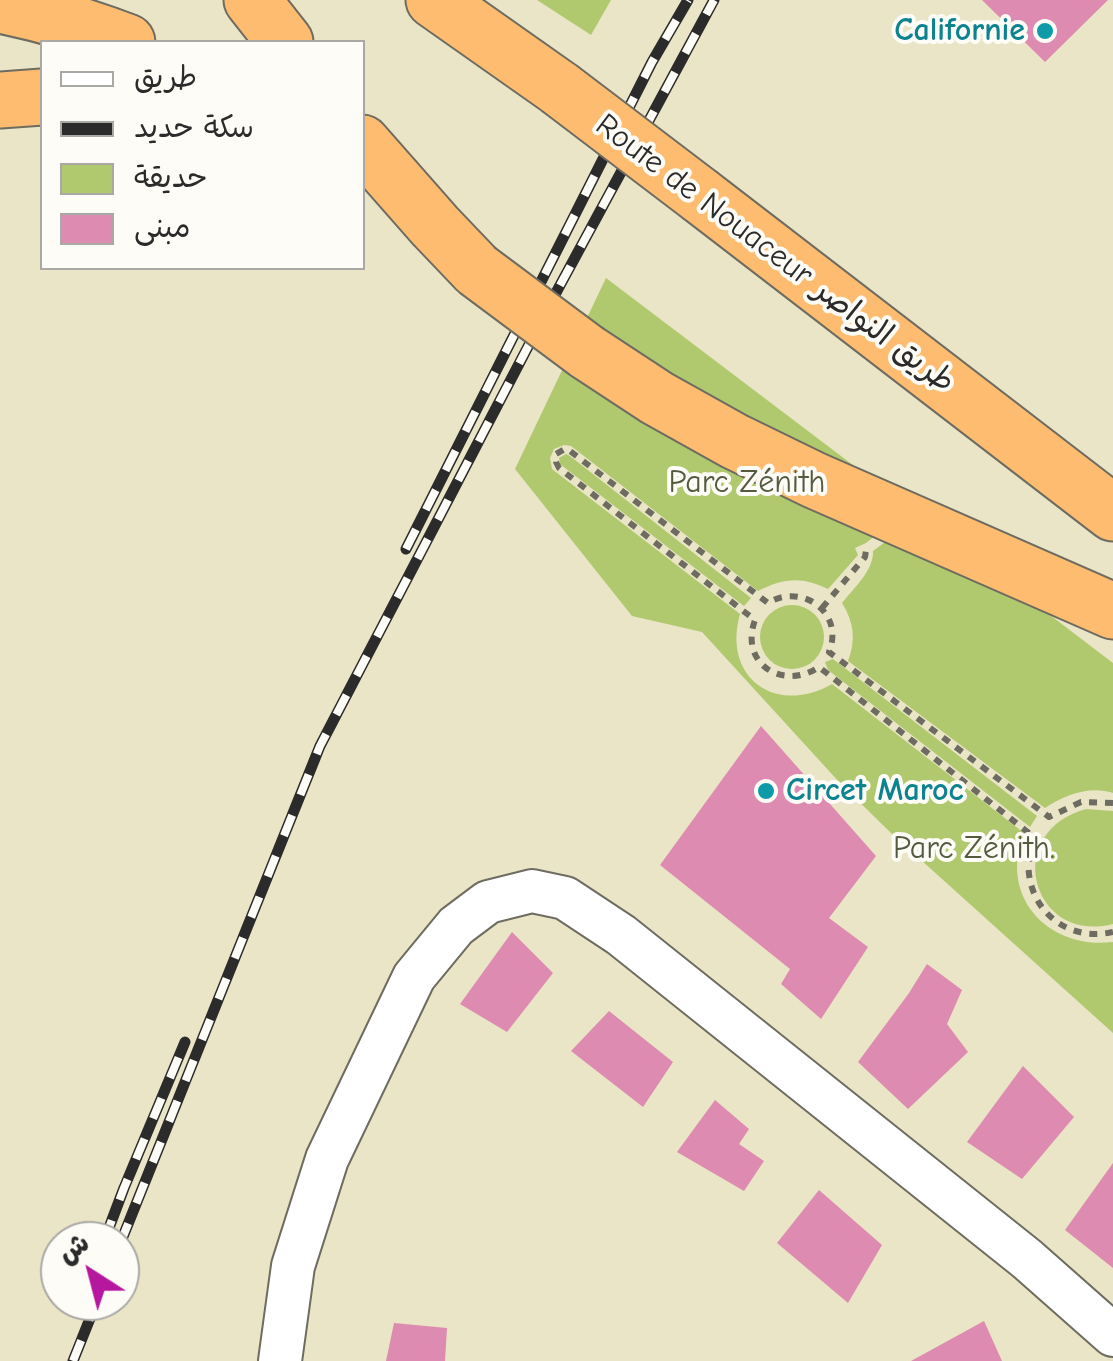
<!DOCTYPE html>
<html>
<head>
<meta charset="utf-8">
<style>
	body { margin:0 }
	#map { position:relative; width:1113px; height:1361px; overflow:hidden; background:#eae5c6; font-family:"Comic Neue","Playpen Sans Arabic",sans-serif }
	canvas { display:block }
	.legend { position:absolute; left:40px; top:40px; width:325px; height:230px; box-sizing:border-box; background:#fdfcf7; border:2px solid #a9a8a5; margin:0; padding:12px 18px; list-style:none; font-size:30px; color:#2b2b2b }
	.legend li { display:flex; align-items:center; gap:20px; height:50px }
	.legend b { width:50px; border:2px solid #a9a8a5 }
	.north { position:absolute; left:40px; top:1221px; width:100px; height:100px; box-sizing:border-box; background:#fdfcf7; border:2px solid #a9a8a5; border-radius:50%; rotate:324deg; font-size:28px; font-weight:700; line-height:40px; text-align:center; color:#2b2b2b }
	.north::after { content:''; display:block; margin:auto; width:35px; height:45px; background:#b5179e; clip-path:polygon(50% 0,100% 100%,50% 72%,0 100%) }
</style>
</head>
<body>
<div id="map">
<canvas width="1113" height="1361"></canvas>
<ul class="legend">
<li><b style="height:12px;background:#fff"></b>طريق</li>
<li><b style="height:12px;background:#2b2b2b"></b>سكة حديد</li>
<li><b style="height:28px;background:#b0c96e"></b>حديقة</li>
<li><b style="height:28px;background:#dd8bb0"></b>مبنى</li>
</ul>
<div class="north">ش</div>
</div>
<script>
const ctx = document.querySelector('canvas').getContext('2d');
ctx.lineJoin = 'round';
function fillPath(path, color) {
  ctx.fillStyle = color;
  ctx.fill(path, 'evenodd');
}
function trace(path, color, width, dash) {
  ctx.strokeStyle = color;
  ctx.lineWidth = width;
  ctx.lineCap = dash ? 'butt' : 'round';
  ctx.setLineDash(dash || []);
  ctx.stroke(path);
}
function drawText(font, color, halo, rows, align = 'center') {
  ctx.font = font + ' "Comic Neue","Playpen Sans Arabic",sans-serif';
  ctx.lineWidth = 8;
  ctx.setLineDash([]);
  ctx.textBaseline = 'middle';
  ctx.strokeStyle = halo;
  ctx.fillStyle = color;
  for (const [text, x, y, turn = 0] of rows) {
    ctx.save();
    ctx.translate(x, y);
    ctx.rotate((+turn || 0) * Math.PI / 180);
    ctx.textAlign = isNaN(turn) ? turn : align;
    if (halo) ctx.strokeText(text, 0, 0);
    ctx.fillText(text, 0, 0);
    ctx.restore();
  }
}
fillPath(new Path2D(`
	M537,0H611L591,35Z
	M606,278L903,503L901,515L866,543L855,548L858,555L828,589C802,576 783,578 758,591L571,446L564,445L554,449L550,458L552,469L740,614C722,678 776,716 832,684L1024,833C998,897 1049,950 1113,942V1033L891,833L840,783L702,632L632,616L515,469Z
	M566,454L570,456L751,598L744,606L560,464L559,458Z
	M920,516L1113,663V793C1090,785 1064,795 1045,808L848,661C856,640 854,622 842,603C854,588 874,570 873,551Z
	M760 637a32 32 0 1 1 64 0a32 32 0 1 1-64 0Z
	M833,659L1037,816L1030,827L828,670L825,662Z
	M1086,809L1113,811V924C1033,945 1000,833 1086,809Z`), '#b0c96e');
fillPath(new Path2D(`
	M982,0H1108L1045,62Z
	M761,726L876,856L829,918L868,947L821,1019L781,984L790,969L660,865Z
	M512,932L553,973L507,1032L460,1004Z
	M927,964L962,990L947,1024L968,1052L908,1109L858,1062L909,993Z
	M609,1011L673,1062L643,1107L571,1051Z
	M1023,1066L1074,1117L1022,1179L967,1142Z
	M715,1100L749,1129L739,1144L764,1161L744,1191L677,1152Z
	M1113,1163V1268L1065,1230Z
	M819,1190L882,1245L848,1303L777,1243Z
	M984,1321L1002,1361H911Z
	M394,1323L447,1328L445,1361H386Z`), '#dd8bb0');
const street = new Path2D(`
	M280,1361L293,1266L327,1159L414,977L456,926L488,902L532,891L565,898L621,935L1027,1259L1113,1335`);
const highway = new Path2D(`
	M252,0L285,42
	M434,0L559,88
	M0,5C44,14 85,26 127,42
	M0,100L42,97
	M362,143L435,226L477,270
	M701,196L1113,513
	M587,352L657,398L734,441L814,480L1113,611`);
trace(street, '#6e6c61', 46);
trace(highway, '#6e6c61', 59);
trace(new Path2D(`
	M822,608L865,557L866,550
	M1113,803L1081,802L1049,817L829,652C845,613 802,582 768,603L570,451L565,449L556,454V462L559,468L755,620C739,664 783,691 819,667L1034,837C1013,891 1055,945 1113,932`), '#6e6c61', 6, [8, 8]);
trace(street, '#fff', 42);
trace(highway, '#fdbc6f', 55);
const rail = new Path2D(`
	M406,549L652,62L688,0
	M104,1241L124,1188L185,1042
	M120,1244L320,746L558,289L714,0
	M73,1361L97,1301`);
trace(rail, '#2b2b2b', 11);
trace(rail, '#fdfcf7', 8, [22]);
const highwayBridge = new Path2D(`
	M559,88L701,196
	M477,270L587,352`);
trace(highwayBridge, '#6e6c61', 59, []);
trace(highwayBridge, '#fdbc6f', 55);
for (const [x, y, r, color] of [
	[1045,31,10,"#0f9aa8"],
	[766,791,10,"#0f9aa8"]
]) {
  const dot = new Path2D();
  dot.arc(x, y, r, 0, 2 * Math.PI);
  ctx.fillStyle = color;
  ctx.fill(dot);
  trace(dot, '#fdfcf7', 4);
}
drawText('bold 32px', '#0d838f', '#fdfcf7', [
	["Californie",1025,31],
	["Circet Maroc",786,791,"left"]
], 'right');
drawText('32px', '#2b2b2b', '#fdfcf7', [
	["Route de Nouaceur طريق النواصر",775,254,37]
]);
drawText('32px', '#535a3f', '#fdfcf7', [
	["Parc Zénith",747,483],
	["Parc Zénith.",974,849]
]);
</script>
</body>
</html>
